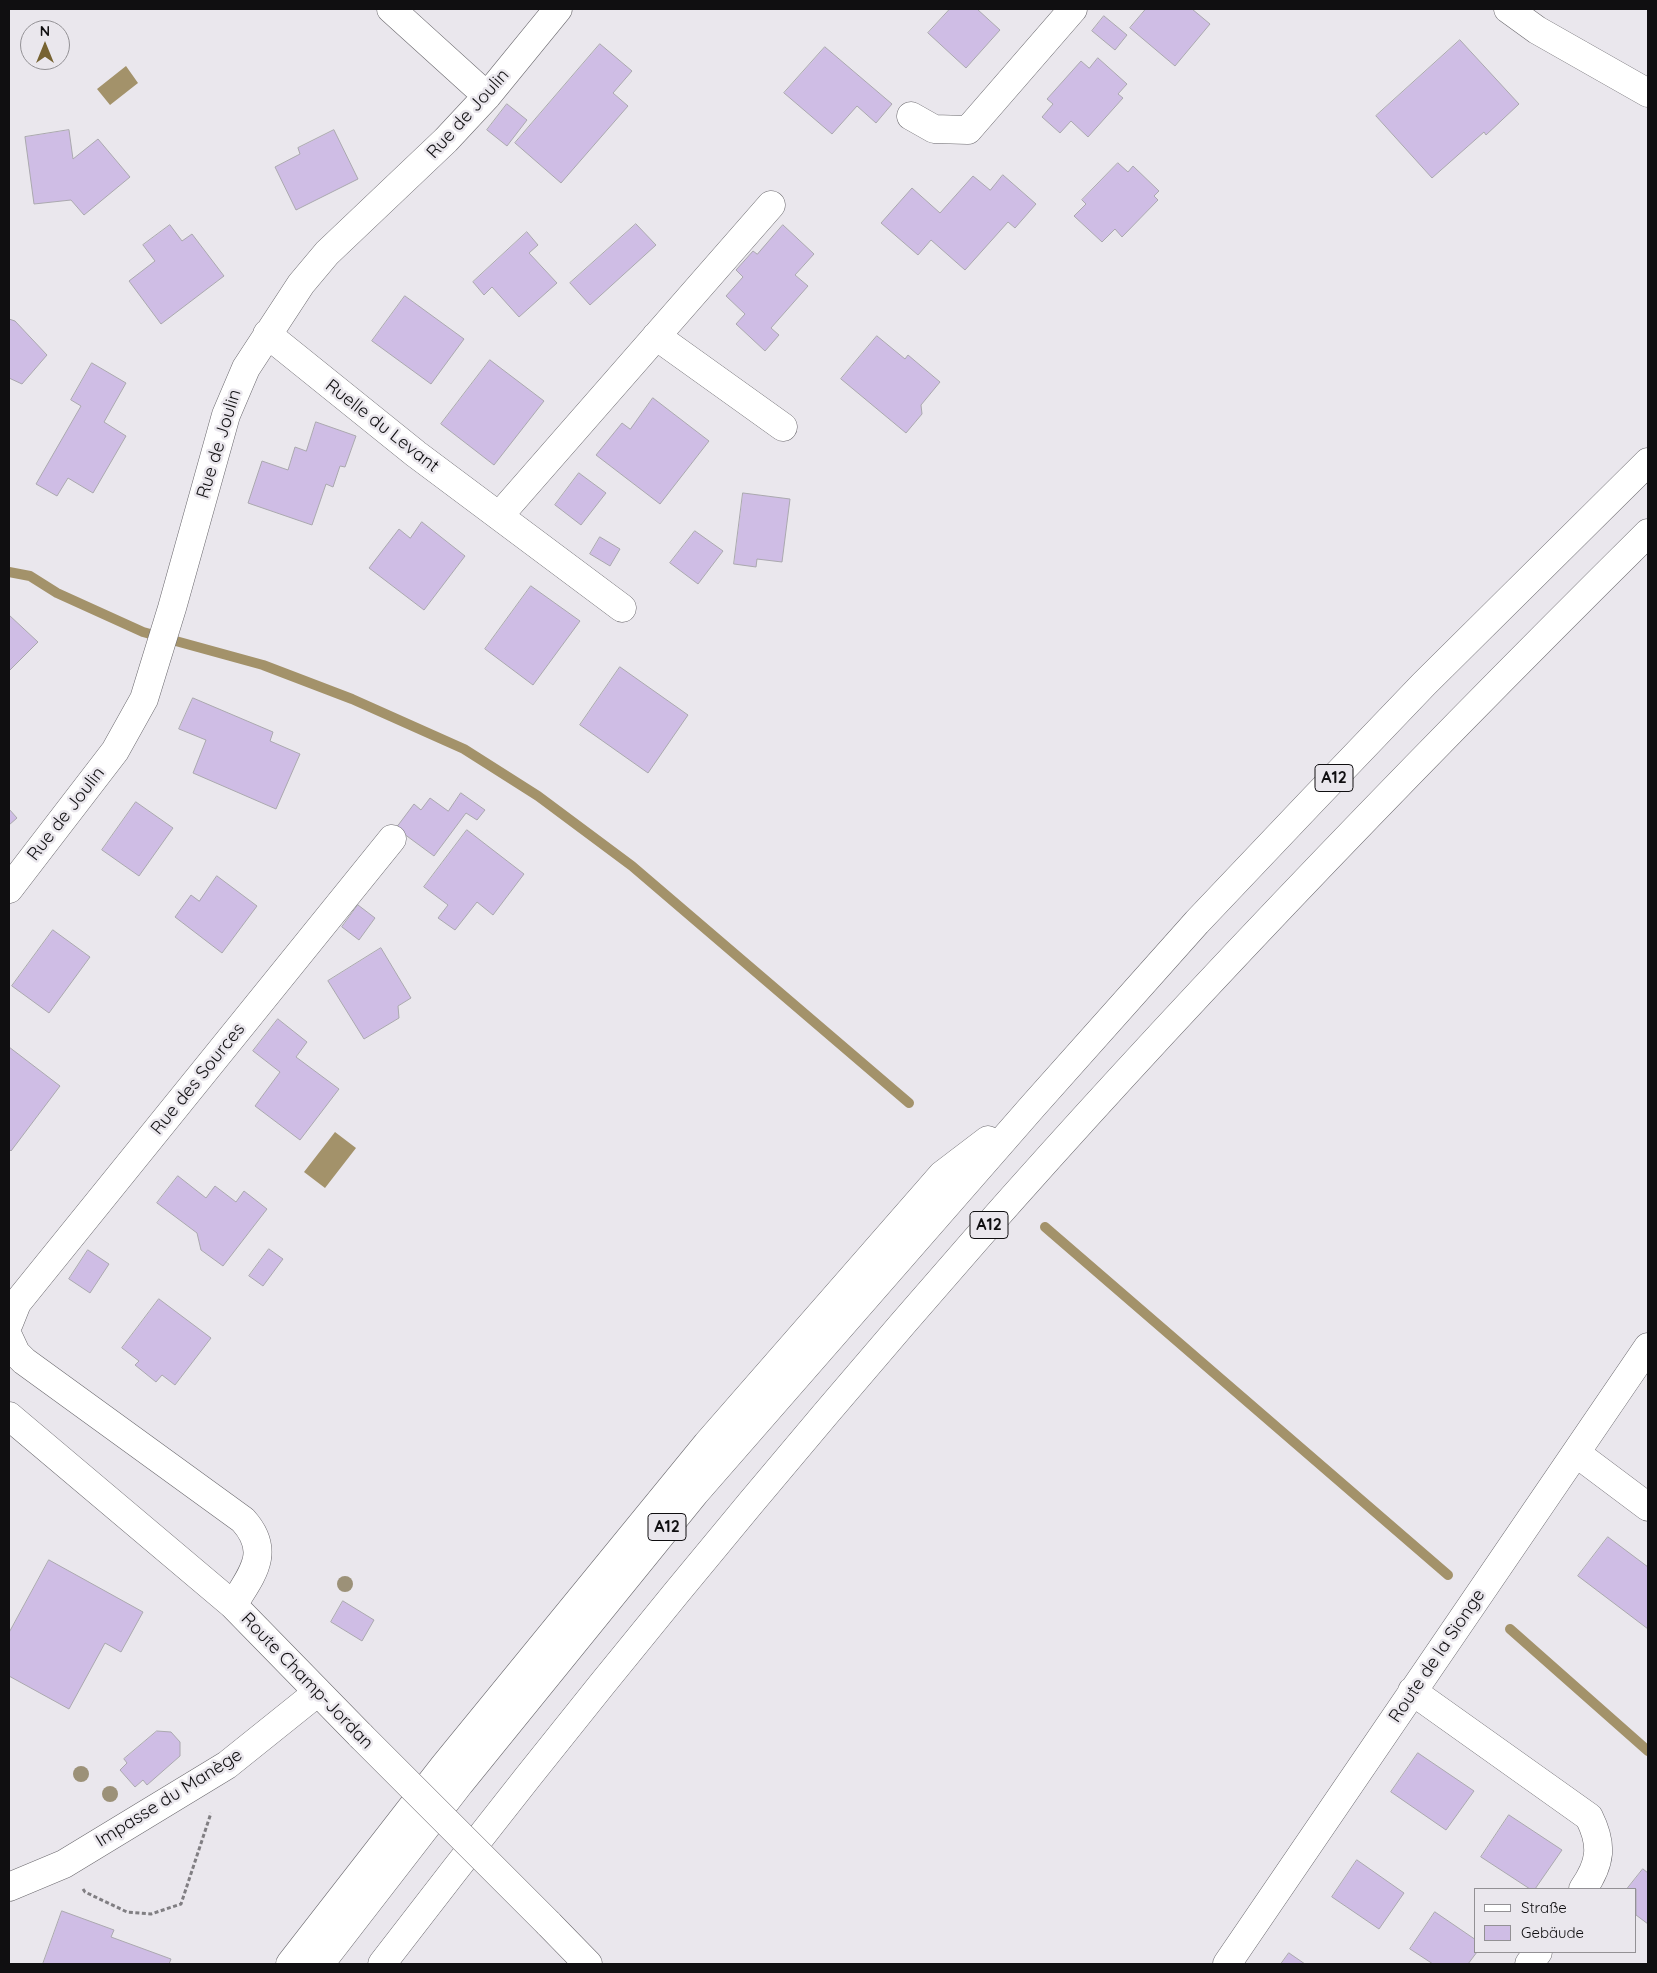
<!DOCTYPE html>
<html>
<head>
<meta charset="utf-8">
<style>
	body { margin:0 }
	#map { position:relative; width:1657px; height:1973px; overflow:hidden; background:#eae7ed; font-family:Quicksand,sans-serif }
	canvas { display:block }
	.frame { position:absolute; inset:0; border:10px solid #100f11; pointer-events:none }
	.legend { position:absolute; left:1474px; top:1888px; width:162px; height:65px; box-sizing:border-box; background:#eae7ed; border:1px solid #939195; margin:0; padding:6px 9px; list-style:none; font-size:15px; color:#100f11 }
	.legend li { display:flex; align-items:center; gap:10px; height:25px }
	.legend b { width:25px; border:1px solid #939195 }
	.north { position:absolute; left:20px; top:20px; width:50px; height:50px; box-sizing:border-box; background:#eae7ed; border:1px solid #939195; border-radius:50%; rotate:0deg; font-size:14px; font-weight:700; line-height:20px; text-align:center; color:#100f11 }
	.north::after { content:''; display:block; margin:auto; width:18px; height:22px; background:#776332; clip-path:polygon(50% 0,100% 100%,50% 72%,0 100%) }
</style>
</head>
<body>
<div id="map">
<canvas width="1657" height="1973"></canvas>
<div class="frame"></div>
<ul class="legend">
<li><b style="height:6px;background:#fff"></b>Straße</li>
<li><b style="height:14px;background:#cfbde5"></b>Gebäude</li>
</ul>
<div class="north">N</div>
</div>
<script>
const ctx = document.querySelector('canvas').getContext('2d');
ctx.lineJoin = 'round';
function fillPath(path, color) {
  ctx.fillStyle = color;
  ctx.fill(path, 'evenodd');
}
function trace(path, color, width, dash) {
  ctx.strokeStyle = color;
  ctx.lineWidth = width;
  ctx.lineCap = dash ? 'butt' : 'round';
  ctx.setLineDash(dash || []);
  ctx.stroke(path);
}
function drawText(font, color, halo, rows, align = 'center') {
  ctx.font = font + ' Quicksand,sans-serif';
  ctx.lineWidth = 5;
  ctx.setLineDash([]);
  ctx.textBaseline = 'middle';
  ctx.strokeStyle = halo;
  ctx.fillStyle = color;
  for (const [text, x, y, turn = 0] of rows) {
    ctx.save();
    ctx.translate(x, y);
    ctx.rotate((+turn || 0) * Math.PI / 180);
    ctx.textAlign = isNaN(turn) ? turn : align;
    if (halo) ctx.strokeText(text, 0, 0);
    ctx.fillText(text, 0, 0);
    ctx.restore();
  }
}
fillPath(new Path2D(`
	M126,66L138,83L110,105L97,89Z
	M335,1132L356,1148L325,1188L304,1172Z`), '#a3926a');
trace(new Path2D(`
	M9,572L30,576L57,593L143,632L263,665L352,699L464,749L538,796L632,866L909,1103
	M1045,1227L1448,1575
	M1510,1629L1648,1751`), '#a3926a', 10);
const building = new Path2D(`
	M950,9H977L1000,30L966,68L928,33Z
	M1146,9H1192L1210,24L1175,66L1130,28Z
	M1104,16L1127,35L1115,50L1092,31Z
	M1460,40L1519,104L1486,135L1484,132L1432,178L1376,116Z
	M600,44L632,71L613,93L628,106L561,183L515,143Z
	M825,47L892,104L876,123L857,106L832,134L784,93Z
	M1098,58L1127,84L1118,94L1123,98L1088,137L1071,121L1060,133L1042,117L1053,104L1047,99L1081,61L1089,68Z
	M507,104L527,120L507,146L487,130Z
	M69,130L73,159L98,139L130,177L84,215L71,200L34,204L25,137Z
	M334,130L358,179L296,210L275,167L300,154L298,148Z
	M1118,163L1128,172L1133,166L1159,191L1154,196L1158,200L1122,237L1115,229L1102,242L1074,216L1086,204L1082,200Z
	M1003,175L1036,204L1015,228L1008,222L965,270L931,240L918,255L881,223L912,188L940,213L973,176L990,190Z
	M636,224L656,245L590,305L570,283Z
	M170,225L182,241L192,234L224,276L161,324L129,281L155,261L143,245Z
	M783,225L814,254L795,275L808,286L771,328L779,335L765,351L736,324L745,314L726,296L743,277L736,270L753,251L757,254Z
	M527,232L538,245L529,253L557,283L519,317L492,287L484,295L473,282Z
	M405,296L464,339L431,384L372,341Z
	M9,319L15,321L47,355L22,384L9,378Z
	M877,336L905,359L908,355L940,382L921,405L922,414L906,433L841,379Z
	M490,360L544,401L494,465L441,424Z
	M92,363L126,383L104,422L126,436L93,493L68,478L57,496L36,484L81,406L71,400Z
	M653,398L709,441L660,504L596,455L622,423L630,429Z
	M316,422L356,436L345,467L340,466L333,487L326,484L312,525L248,503L262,461L288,470L295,447L306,451Z
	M579,473L606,493L581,525L555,505Z
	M743,493L790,499L782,562L757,559L756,567L734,564Z
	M422,522L465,556L424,610L369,568L399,529L410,538Z
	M695,531L723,551L698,584L670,563Z
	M600,537L620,549L610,566L590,554Z
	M531,586L580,621L533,685L485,649Z
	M9,615L38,642L9,671Z
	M620,667L688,715L648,773L580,725Z
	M193,698L273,732L270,741L300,754L276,809L193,773L206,740L179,729Z
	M461,793L485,810L477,820L466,813L434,856L396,828L414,804L421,810L430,798L448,811Z
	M136,802L173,828L139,876L102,850Z
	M9,809L17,818L9,825Z
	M467,830L524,874L493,915L477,902L455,930L438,918L448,905L424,887Z
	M217,876L257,906L222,953L175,917L191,895L199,901Z
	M358,905L375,918L359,940L342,927Z
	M53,930L90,957L49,1013L12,986Z
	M381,948L411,998L398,1006L399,1018L364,1039L328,981Z
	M278,1019L307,1042L296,1057L339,1089L300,1140L255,1106L280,1072L253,1051Z
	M9,1047L60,1086L11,1151L9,1149Z
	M178,1176L206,1198L215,1186L236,1202L244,1191L267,1209L223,1266L201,1250L197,1233L157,1203Z
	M269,1249L283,1259L263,1286L249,1276Z
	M88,1250L109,1264L90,1293L69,1279Z
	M159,1299L211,1338L175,1385L162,1375L156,1382L135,1365L139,1361L122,1348Z
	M1608,1537L1648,1567V1629L1578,1576Z
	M49,1560L143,1612L121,1652L105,1643L69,1709L9,1676V1633Z
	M343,1601L374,1620L362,1641L331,1622Z
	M157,1731L171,1732L180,1742V1756L147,1785L143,1780L135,1787L120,1770L127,1763L124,1759Z
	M1418,1753L1474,1791L1446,1830L1391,1792Z
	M1509,1815L1562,1850L1535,1889H1530L1481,1857Z
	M1357,1860L1404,1893L1379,1929L1332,1897Z
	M1643,1869L1648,1873V1924L1636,1915V1889H1627Z
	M62,1911L114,1930L111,1937L171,1959L169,1964H43Z
	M1435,1912L1476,1940L1477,1952L1468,1964H1433L1410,1949Z
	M1289,1953L1305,1964H1281Z`);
fillPath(building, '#cfbde5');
trace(building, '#aaa8ae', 1);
const minor = new Path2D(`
	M391,9L487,96
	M1508,9L1537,30L1648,93
	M911,116L934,129L968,130L1073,9
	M267,334L416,454L622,608
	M656,336L783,427
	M499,516L771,205
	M9,889L115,751L144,699L172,608L226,415L246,368L301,284L327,253L446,140L487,96L558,9
	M9,1323L17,1303L392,839
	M9,1338L16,1353L24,1361L243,1520C272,1552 252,1574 233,1605
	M9,1416L233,1605L361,1736
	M1576,1453L1648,1507
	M1412,1691L1589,1817C1603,1845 1601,1863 1583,1889
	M9,1887L64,1864L227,1765L318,1692
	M548,1923L588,1964
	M1227,1964L1648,1347
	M1529,1964L1538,1952`);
const highway = new Path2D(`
	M290,1964L444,1766L707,1444L942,1175L988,1140
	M320,1964L460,1783L695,1493L1033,1106L1197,922L1310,803L1424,684L1648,462
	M382,1964C573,1715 772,1472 979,1236C1193,993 1418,761 1648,533`);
trace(minor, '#6a686d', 29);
trace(highway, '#6a686d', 29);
trace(new Path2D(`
	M83,1889L85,1892L127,1912L151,1914L181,1904L211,1813`), '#807e82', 3, [4, 2.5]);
trace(minor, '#fff', 28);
trace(highway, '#fff', 28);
const minorBridge = new Path2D(`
	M361,1736L548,1923`);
trace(minorBridge, '#6a686d', 29, []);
trace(minorBridge, '#fff', 28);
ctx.fillStyle = '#9c9178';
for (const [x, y] of [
	[345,1584],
	[81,1774],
	[110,1794]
]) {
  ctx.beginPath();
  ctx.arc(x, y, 8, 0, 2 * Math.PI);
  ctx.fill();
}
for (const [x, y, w] of [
	[1334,778,38],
	[989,1225,38],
	[667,1527,38]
]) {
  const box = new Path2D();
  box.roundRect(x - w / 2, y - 13.5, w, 27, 4);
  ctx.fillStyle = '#eae7ed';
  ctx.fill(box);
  trace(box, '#100f11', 1);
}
drawText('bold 16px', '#100f11', null, [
	["A12",1334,778],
	["A12",989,1225],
	["A12",667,1527]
]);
drawText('18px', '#100f11', '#eae7ed', [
	["Rue de Joulin",468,114,-48],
	["Ruelle du Levant",382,426,38],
	["Rue de Joulin",219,444,-73],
	["Rue de Joulin",66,814,-52],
	["Rue des Sources",198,1079,-51],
	["Route de la Sionge",1437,1656,-56],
	["Route Champ-Jordan",307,1681,46],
	["Impasse du Manège",169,1798,-32]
]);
</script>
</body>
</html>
